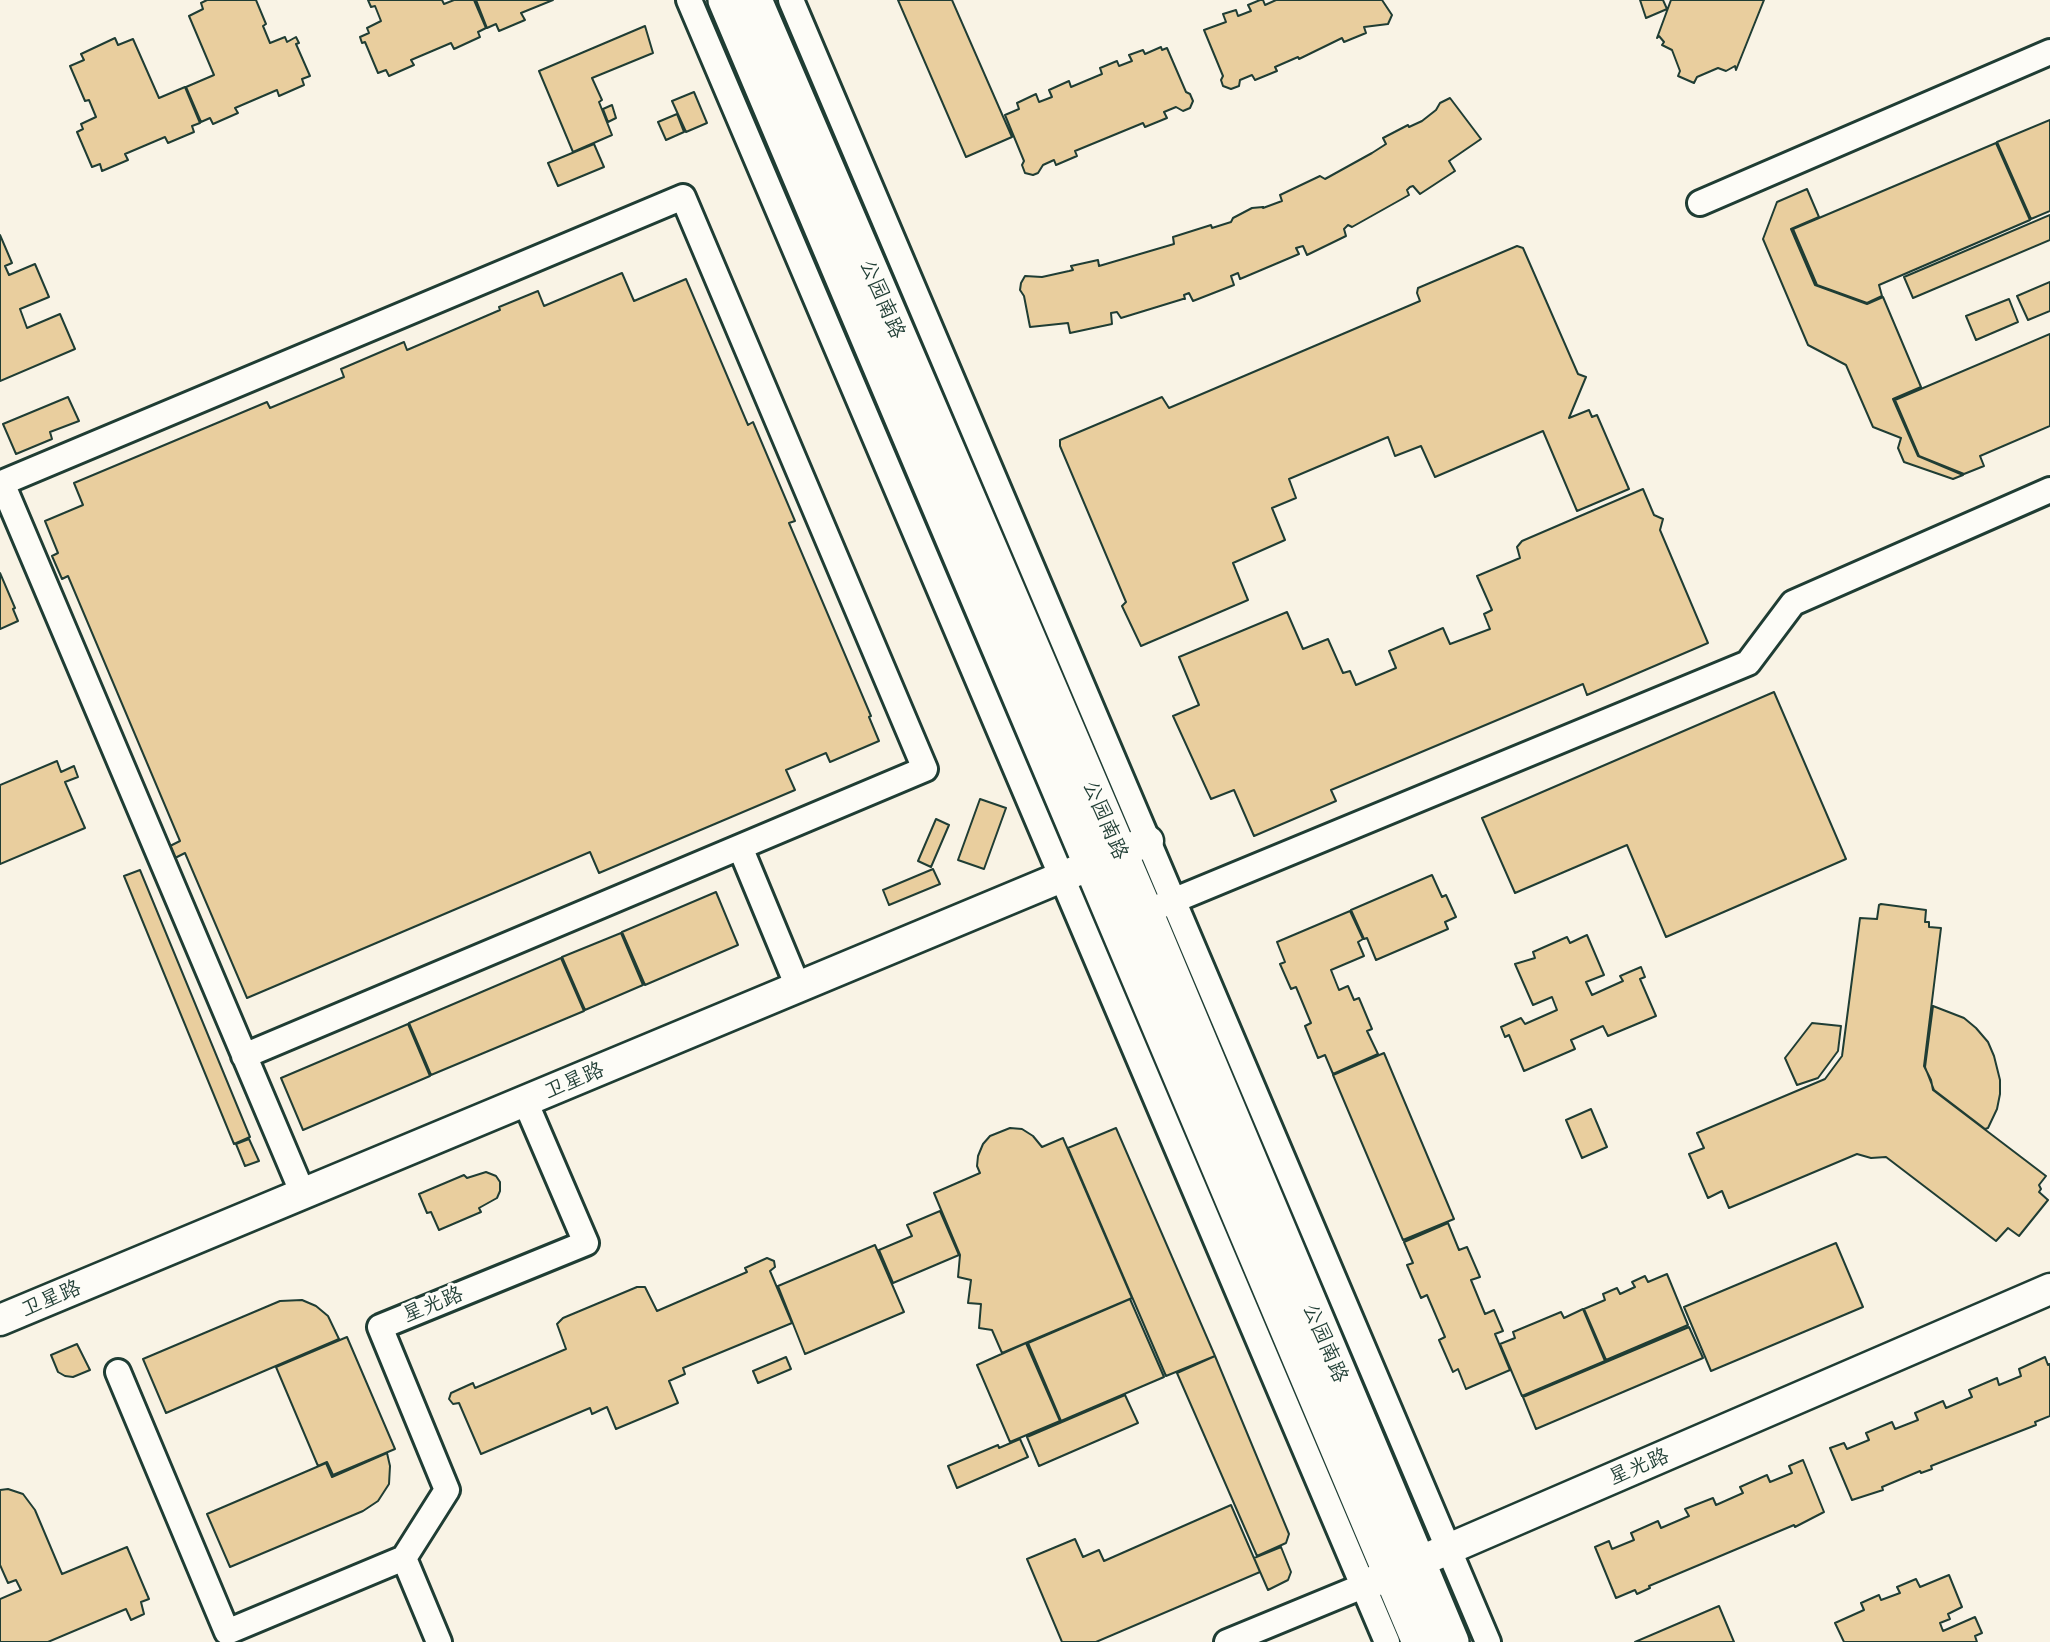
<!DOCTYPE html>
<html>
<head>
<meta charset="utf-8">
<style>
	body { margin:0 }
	canvas { display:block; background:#f9f3e5 }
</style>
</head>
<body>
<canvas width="2050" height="1642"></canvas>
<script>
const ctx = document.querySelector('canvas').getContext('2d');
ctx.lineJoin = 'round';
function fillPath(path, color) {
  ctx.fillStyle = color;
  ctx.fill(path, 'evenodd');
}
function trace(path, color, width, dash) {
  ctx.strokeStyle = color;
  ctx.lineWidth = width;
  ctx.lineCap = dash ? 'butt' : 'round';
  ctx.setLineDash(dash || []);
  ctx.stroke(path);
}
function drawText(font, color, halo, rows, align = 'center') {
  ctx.font = font + ' Delius,"LXGW WenKai TC",sans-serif';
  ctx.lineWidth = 6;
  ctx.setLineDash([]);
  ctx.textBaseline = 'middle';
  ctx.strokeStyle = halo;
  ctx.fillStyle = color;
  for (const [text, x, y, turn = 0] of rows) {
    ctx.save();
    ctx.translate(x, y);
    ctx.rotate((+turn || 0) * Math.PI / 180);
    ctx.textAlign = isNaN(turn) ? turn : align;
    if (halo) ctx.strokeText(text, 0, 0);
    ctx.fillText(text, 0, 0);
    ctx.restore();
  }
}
const building = new Path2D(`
	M207,0H256L266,24L263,26L270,43L285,37L287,42L296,37L299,43L296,44L310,76L302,79L304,85L279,96L277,90L235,108L238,113L213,124L210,118L201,122L186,87L214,75L189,16L203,9L201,3Z
	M368,0H442L444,4L454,0H474L486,28L478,32L480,37L454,49L451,43L411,60L414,65L389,76L386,70L378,73L365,42L362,43L360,37L369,33L367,28L381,21L375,6L371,7Z
	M476,0H553L521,13L525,20L499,31L496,24L487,28Z
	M898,0H952L1012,137L966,157Z
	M1260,0H1263L1265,5L1276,0H1382L1392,15L1388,24L1364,27L1366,33L1344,42L1342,38L1299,59L1298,57L1275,67L1277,71L1255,80L1252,75L1240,80L1239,86L1231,89L1223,86L1221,80L1223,76L1204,30L1226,22L1223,14L1236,10L1238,16L1251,11L1248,5Z
	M1640,0H1663L1667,9L1646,18Z
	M1671,0H1764L1736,70L1735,66L1726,71L1718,68L1697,77L1694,83L1678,76L1680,71L1672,50L1662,45L1664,42L1659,36L1657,38Z
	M645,26L653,53L592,78L602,100L599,102L612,135L573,152L539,71Z
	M115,38L118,45L133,39L159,98L185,87L200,123L192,126L194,132L168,143L165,137L125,154L128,160L102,171L100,164L92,167L77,132L83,129L81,124L96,117L89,100L85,101L70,66L84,60L81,54Z
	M1161,47L1162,50L1167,48L1186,92L1190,94L1193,101L1190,108L1183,111L1176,107L1164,112L1167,118L1145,127L1143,123L1075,151L1077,156L1056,165L1054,160L1043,165L1038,173L1033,175L1025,173L1022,165L1024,161L1005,115L1019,109L1017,103L1036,94L1039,102L1052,97L1049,90L1069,81L1071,87L1102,74L1100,68L1117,61L1119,66L1132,61L1129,55L1143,50L1145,54Z
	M694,92L707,123L686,132L672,101Z
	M1450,98L1481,139L1449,161L1455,171L1420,194L1413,186L1410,187L1407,190L1409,195L1352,227L1348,225L1344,229L1346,236L1307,255L1303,246L1296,248L1299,254L1240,279L1238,273L1231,276L1234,285L1193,301L1189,293L1184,295L1185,299H1183L1121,318L1117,312L1111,313L1112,324L1070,333L1068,323L1030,327L1024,296L1020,290L1021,283L1025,276L1042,277L1069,271L1073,270L1071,266L1098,260L1099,266L1174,244L1173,237L1211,225L1212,228L1231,222L1233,218L1252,208L1263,207V208L1282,201L1280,195L1320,176L1325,179L1372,153L1386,144L1383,138L1408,125L1409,127L1422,121L1436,110L1440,103Z
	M612,105L616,118L608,122L603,109Z
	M677,114L684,132L666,140L658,122Z
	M2050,120V211L2031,219L1997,142Z
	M1996,143L2030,220L1879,285L1882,296L1867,303L1817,285L1793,229Z
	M594,144L604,167L558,186L548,163Z
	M1807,189L1819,217L1791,229L1815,285L1867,304L1883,297L1921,387L1893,399L1918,456L1963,475L1953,479L1904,462L1898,448L1901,438L1873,427L1846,365L1808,345L1763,239L1777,202Z
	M2050,215V240L1913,298L1904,277Z
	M0,235L12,263L5,266L9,275L35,264L49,297L20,309L27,328L60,314L75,349L0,381Z
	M1517,246L1523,248L1578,374L1586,377L1569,418L1589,410L1592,417L1597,415L1629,489L1577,511L1543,431L1435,477L1421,446L1395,456L1388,437L1289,479L1296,498L1272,508L1285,540L1233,563L1248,600L1141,646L1122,606L1126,602L1060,446V440L1162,397L1169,408L1420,301L1417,293L1418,288Z
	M622,273L634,301L686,279L748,425L753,422L795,521L789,523L871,716L869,717L879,741L830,762L826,753L786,770L795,790L599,873L590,852L247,998L185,853L175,858L170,846L180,841L68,576L62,579L52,556L58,553L45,521L83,505L74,483L267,402L270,408L344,377L341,369L404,342L407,350L500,310L499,307L538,291L544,306Z
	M2050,282V311L2028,320L2017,296Z
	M2009,299L2018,322L1976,340L1966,316Z
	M2050,334V426L1980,456L1984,466L1964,474L1919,456L1895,400Z
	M68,397L79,421L50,432L52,439L16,454L3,424Z
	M1643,489L1654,515L1663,519L1660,530L1708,643L1587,695L1583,684L1331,790L1336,801L1254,836L1234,790L1211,799L1173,716L1199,705L1179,657L1287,612L1303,649L1328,639L1343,673L1350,671L1356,685L1396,668L1389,651L1443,628L1450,644L1490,629L1484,614L1492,610L1477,576L1520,558L1517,547L1522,541Z
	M0,573L15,608L13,609L18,621L0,629Z
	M1774,692L1846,859L1666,937L1627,845L1515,893L1482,818Z
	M57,761L61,772L74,766L78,777L65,782L85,828L0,864V785Z
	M980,799L1006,808L984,869L958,860Z
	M936,819L949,825L931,867L918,861Z
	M933,869L940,884L889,905L883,890Z
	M140,870L250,1137L234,1144L124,876Z
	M1432,875L1442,897L1446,895L1456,917L1445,922L1448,929L1376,960L1367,938L1364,939L1351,910Z
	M716,892L738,945L645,985L622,932Z
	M1881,904L1926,910L1925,922H1929V927L1941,928L1924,1066L1931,1080L1933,1090L2046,1176L2039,1185L2041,1189L2039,1192L2048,1200L2019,1236L2008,1228L1996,1241L1886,1157L1871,1158L1857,1154L1729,1208L1722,1191L1708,1198L1689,1154L1704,1148L1697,1133L1825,1079L1842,1056L1860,918L1877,919L1879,905Z
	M1350,911L1363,939L1358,942L1364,956L1331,970L1339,990L1348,986L1354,1000L1359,998L1372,1029L1367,1031L1378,1054L1333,1074L1325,1055L1318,1058L1305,1026L1311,1023L1296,987L1291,989L1280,964L1285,962L1277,942Z
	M621,933L643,985L585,1010L562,957Z
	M1587,935L1604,975L1586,982L1592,995L1623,981L1620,976L1641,967L1645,977L1640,979L1656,1016L1608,1036L1603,1026L1571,1040L1575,1049L1524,1071L1509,1035L1505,1037L1501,1027L1521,1018L1525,1024L1557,1010L1552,997L1533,1005L1515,964L1535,958L1533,952L1567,937L1570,943Z
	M561,958L584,1011L431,1075L409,1023Z
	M1933,1006L1964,1018L1976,1028L1988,1042L1994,1056L2000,1080V1094L1997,1109L1988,1128L1985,1129L1934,1090L1925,1067Z
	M1812,1023L1841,1026L1838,1051L1818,1078L1797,1085L1785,1058Z
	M408,1024L430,1076L303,1130L281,1078Z
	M1384,1053L1454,1219L1403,1240L1333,1075Z
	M1591,1109L1607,1147L1582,1158L1566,1120Z
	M1010,1128L1022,1129L1033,1136L1042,1147L1063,1138L1132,1298L1002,1353L992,1330L979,1328L981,1304L968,1303L971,1280L958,1277L960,1255L934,1193L980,1173L977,1166L978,1156L983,1144L990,1136Z
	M1116,1128L1215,1356L1166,1376L1068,1148Z
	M249,1139L259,1161L245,1166L236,1144Z
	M486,1172L496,1176L500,1182V1191L497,1198L479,1208L481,1212L439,1230L431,1212L427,1213L419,1194L464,1175L467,1178Z
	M940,1211L959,1255L893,1283L879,1250L912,1236L907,1225Z
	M1448,1223L1459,1250L1467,1247L1480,1277L1471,1280L1485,1314L1494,1310L1503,1331L1495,1334L1510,1370L1466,1389L1458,1369L1453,1372L1439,1340L1445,1337L1427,1295L1421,1298L1407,1265L1413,1263L1404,1242Z
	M1836,1243L1863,1307L1711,1371L1684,1307Z
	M875,1245L904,1312L805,1354L778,1286Z
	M767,1258L774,1261L775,1267L770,1271L792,1323L683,1368L685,1374L669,1381L678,1403L616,1429L607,1407L592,1414L590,1408L481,1454L459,1403L453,1404L449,1399L451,1393L473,1383L475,1388L566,1349L557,1324L563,1318L637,1287H645L657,1311L747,1272L745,1268Z
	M1667,1274L1688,1325L1606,1360L1584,1309L1605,1300L1603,1294L1617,1288L1620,1294L1635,1287L1632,1282L1645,1276L1648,1282Z
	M1130,1299L1164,1377L1061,1421L1028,1343Z
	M302,1300L316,1306L328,1316L339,1339L166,1413L143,1359L280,1301Z
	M1583,1309L1605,1361L1522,1396L1500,1344L1515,1338L1513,1332L1561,1312L1564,1318Z
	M1689,1327L1703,1358L1536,1429L1523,1397Z
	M347,1337L395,1449L333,1475L327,1462L318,1466L276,1367Z
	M1026,1343L1060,1421L1010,1442L977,1365Z
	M77,1344L90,1370L73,1377L65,1376L58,1372L51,1355Z
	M1215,1356L1289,1534L1286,1543L1257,1556L1177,1373Z
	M786,1357L791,1369L758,1383L753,1371Z
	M2045,1357L2048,1365L2050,1364V1416L2035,1422L2036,1425L1931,1466L1932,1469L1921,1473L1920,1471L1882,1487L1883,1490L1852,1500L1830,1448L1844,1443L1847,1449L1869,1440L1866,1433L1892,1422L1895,1429L1918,1420L1915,1413L1943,1401L1946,1408L1972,1397L1969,1390L1997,1378L1999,1385L2021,1376L2019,1369Z
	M1125,1395L1138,1423L1039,1466L1027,1437Z
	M1020,1439L1028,1457L957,1488L948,1466L998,1445L999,1448Z
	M387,1453L390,1466L389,1484L378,1501L363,1511L230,1567L207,1514L326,1463L332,1477Z
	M1803,1460L1824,1512L1795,1527L1794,1525L1649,1586L1650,1588L1637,1594L1635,1590L1616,1598L1595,1547L1609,1541L1612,1549L1634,1540L1631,1533L1658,1521L1661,1528L1689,1516L1685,1509L1713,1498L1716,1505L1743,1493L1740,1487L1767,1475L1770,1482L1792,1473L1789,1466Z
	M8,1489L23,1494L35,1510L62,1574L127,1547L149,1599L141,1602L144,1614L131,1620L126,1609L48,1642H0V1599L21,1590L16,1580L8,1583L0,1565V1490Z
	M1231,1505L1260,1572L1096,1642H1062L1027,1559L1075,1539L1083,1557L1099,1550L1104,1561Z
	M1281,1547L1291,1572L1288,1580L1268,1590L1254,1558Z
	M1949,1575L1962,1607L1948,1614L1950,1619L1940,1623L1943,1631L1975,1617L1982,1633L1975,1636L1977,1642H1844L1835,1623L1864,1610L1861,1603L1879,1595L1881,1600L1900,1593L1897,1587L1916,1579L1920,1587Z
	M1719,1606L1734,1642H1635Z`);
fillPath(building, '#e9ce9e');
trace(building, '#1f3d34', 2);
const minor = new Path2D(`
	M689,0L1387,1642
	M791,0L1488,1642
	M1700,203L2050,52
	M740,847L798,987
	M1158,907L1748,663L1793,603L2050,490
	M244,1056L925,769L683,197L2,483L303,1194
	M118,1372L227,1632L404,1558
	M439,1642L404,1558L447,1490L380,1327L586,1243L525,1101
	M1227,1642L1363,1586`);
const tertiary = new Path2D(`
	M0,1320L1148,841
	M1363,1586L2050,1289`);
const secondary = new Path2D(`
	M726,0L1420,1642
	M754,0L1145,912L1451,1642`);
trace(minor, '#1f3d34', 30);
trace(tertiary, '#1f3d34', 35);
trace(secondary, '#1f3d34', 40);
trace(minor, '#fdfcf7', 24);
trace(tertiary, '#fdfcf7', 30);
trace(secondary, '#fdfcf7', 35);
drawText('21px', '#1f3d34', '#fdfcf7', [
	["公园南路",882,299,67],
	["公园南路",1105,820,67],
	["卫星路",574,1081,-23],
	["卫星路",51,1299,-23],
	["星光路",433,1305,-22],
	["公园南路",1325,1343,67],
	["星光路",1639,1467,-23]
]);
</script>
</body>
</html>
